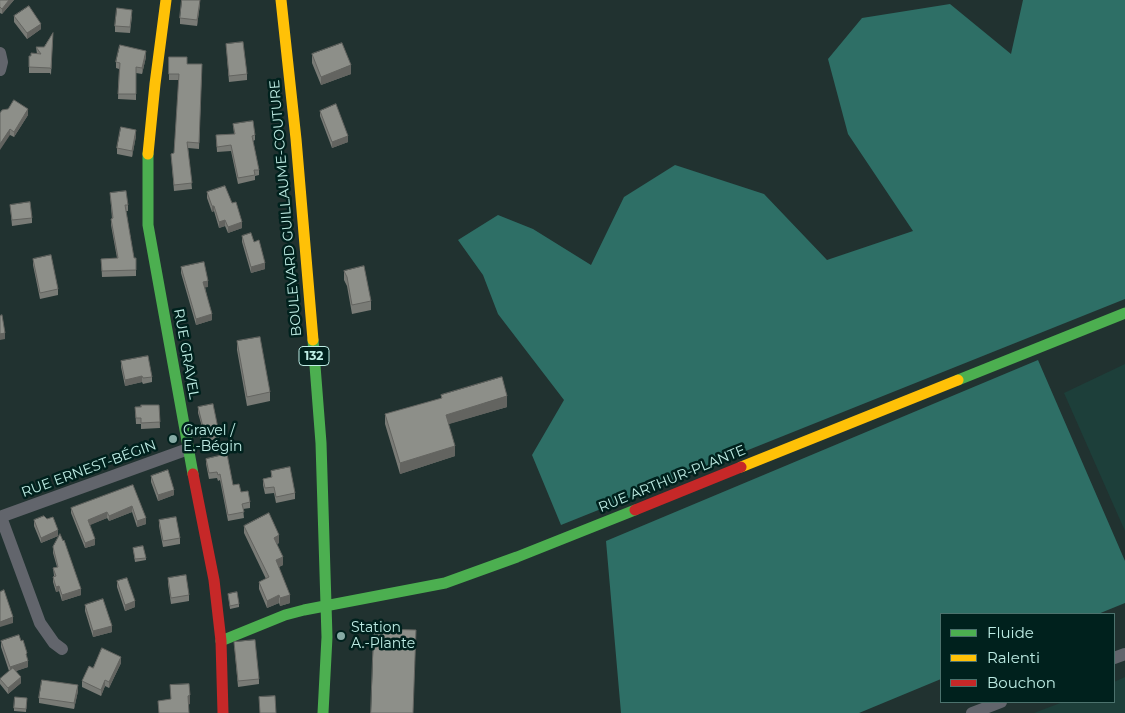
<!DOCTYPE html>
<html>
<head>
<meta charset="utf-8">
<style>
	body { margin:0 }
	#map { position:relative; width:1125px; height:713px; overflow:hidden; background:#213230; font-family:Montserrat,sans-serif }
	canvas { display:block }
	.legend { position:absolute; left:940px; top:613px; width:175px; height:90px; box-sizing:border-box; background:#00211d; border:1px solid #4c726d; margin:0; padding:6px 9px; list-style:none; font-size:15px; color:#bdece4 }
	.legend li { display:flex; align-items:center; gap:10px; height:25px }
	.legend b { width:25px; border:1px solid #4c726d }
</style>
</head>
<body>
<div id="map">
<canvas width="1125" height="713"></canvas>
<ul class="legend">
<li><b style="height:6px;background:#4caf50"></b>Fluide</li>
<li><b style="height:6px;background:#ffc107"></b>Ralenti</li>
<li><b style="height:6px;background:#c62828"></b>Bouchon</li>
</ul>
</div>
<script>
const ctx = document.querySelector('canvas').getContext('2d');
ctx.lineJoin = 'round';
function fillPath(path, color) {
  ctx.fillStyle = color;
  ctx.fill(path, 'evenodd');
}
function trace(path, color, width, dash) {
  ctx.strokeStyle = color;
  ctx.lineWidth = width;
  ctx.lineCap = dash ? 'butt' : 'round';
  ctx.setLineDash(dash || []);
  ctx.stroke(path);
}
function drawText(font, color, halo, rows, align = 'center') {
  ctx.font = font + ' Montserrat,sans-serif';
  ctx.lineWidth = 5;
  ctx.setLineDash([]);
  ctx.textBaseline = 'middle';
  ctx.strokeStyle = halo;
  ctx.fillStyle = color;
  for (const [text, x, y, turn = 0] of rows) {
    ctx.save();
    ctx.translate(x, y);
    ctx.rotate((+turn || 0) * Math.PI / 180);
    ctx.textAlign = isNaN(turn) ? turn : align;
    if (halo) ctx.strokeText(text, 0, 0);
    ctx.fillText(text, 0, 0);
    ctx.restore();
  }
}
fillPath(new Path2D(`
	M1125,364V531L1064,393Z
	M1125,677V713H1034L1063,702H1114V682Z`), '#1d3f3a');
fillPath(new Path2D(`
	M1023,0H1125V299L561,525L532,455L564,400L498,314L483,275L458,240L498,215L533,229L591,265L624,197L675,165L764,194L827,260L913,231L848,134L828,59L862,18L950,4L1011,54Z
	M1038,360L1125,561V603L1098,614H941V679L859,713H621L606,541Z`), '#2e6f66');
trace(new Path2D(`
	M0,53L2,62L0,70
	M0,517L188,449
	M1,517L40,623L54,643L62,649
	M1114,658L1125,654
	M972,713L1001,702`), '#62656c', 12);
trace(new Path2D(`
	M148,154V225L193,474
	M313,340L321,443L327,637L323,713
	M958,380L1125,313
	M221,641L285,615L304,610L445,583L517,557L635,510`), '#4caf50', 11);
trace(new Path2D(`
	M281,0L296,139L313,340
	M148,154L155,84L166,0
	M741,467L958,380`), '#ffc107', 11);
trace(new Path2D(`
	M193,474L214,580L221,641L223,713
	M635,510L741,467`), '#c62828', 11);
fillPath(new Path2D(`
	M0,0H14L2,14L0,13Z
	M200,4L197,26L180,24V18Z
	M14,16L41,29L27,39L14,22Z
	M132,16L130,33L115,32V26Z
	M53,33L51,75L50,73H29V56H31L37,54L36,47H44Z
	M226,44L247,74V80L229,82Z
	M312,54L351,74L321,85L312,63Z
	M146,57L142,74L136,73V100L118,99L119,69L116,68V62Z
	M169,57L187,64H202L199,149L188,148L192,189L174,191L171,154L174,153L179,80H169Z
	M320,111L348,142L332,148L320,116Z
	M0,113L28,115L14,137L10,135Z
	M233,124L255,135V140L253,141L259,170V175L255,176V180L238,184L231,151L217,152L216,135L234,134Z
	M136,136L132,157L117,154V148Z
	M207,192L232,203L242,228L228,233L225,226L219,228L214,211L212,212L207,198Z
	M110,193L128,205V211H126L134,258H136V276L102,277L101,259L117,258L111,225V219H112Z
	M10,205L32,218V223L12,226Z
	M242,236L265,269L251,273L242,242Z
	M33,259L58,289V295L40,299L33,265Z
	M181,267L208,287H205L212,320L196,325L181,273Z
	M344,271L371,301V310L352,314L347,286L344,280Z
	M237,341L270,392V401L247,406L237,350Z
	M121,361L152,377V382L143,384L142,382L125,386L121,367Z
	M441,395L507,407L448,424L455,456L400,474L385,424V414L441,399Z
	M159,405L160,428L141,429V424H136L135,407Z
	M198,407L219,433V439L201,442L199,433V428L202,427L198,413Z
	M206,459L250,502V508L243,509L244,518L228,521L220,480L218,481L217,478L209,479L206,464Z
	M271,471L295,493V499L276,503L274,493L265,494L263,485V479L271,477Z
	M151,476L174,495L158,501L151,482Z
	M133,485L146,524L137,527L132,512L109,521L107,518L89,525L95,545L85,548L71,513V508Z
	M47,519L58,536L41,543L34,526V520Z
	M159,520L180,538V544L163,547L159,526Z
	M244,526L279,543L277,544L283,565L279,567L290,603L280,606L279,603L267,608L259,589V582L266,579L244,533Z
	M53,547L81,595L62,601L59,591L56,592L53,582V577L54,576L53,568L57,567L53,553Z
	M133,548L146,558V560L135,562Z
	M168,578L189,595V601L171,604L168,584Z
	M117,581L135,607L125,611L117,587Z
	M228,594L239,604V607L230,609Z
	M85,605L112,632L93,637L85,611Z
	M1,641L27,658L28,667L16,671L21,683L8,694L0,684V679L9,671L1,647Z
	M234,642L259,679V684L238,687Z
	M121,663L109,688L105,686L101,696L82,687V681L93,668Z
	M78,691L74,709L39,703V698Z
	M27,698L26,712L14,711V708Z`), '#797b76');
fillPath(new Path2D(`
	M9,0H14L2,14V9Z
	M200,0V4L197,26V20Z
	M41,24V29L27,39V33Z
	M146,51V57L142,74V68Z
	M351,65V74L321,85V77Z
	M28,109V115L14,137V132Z
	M10,129V135L0,150V144Z
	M136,130V136L132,157V151Z
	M348,136V142L332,148V142Z
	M212,206H214V211L212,212Z
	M225,220V226L219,228V222Z
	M242,222V228L228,233V227Z
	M265,263V269L251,273V267Z
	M208,281V287L203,288V282Z
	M212,314V320L196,325V319Z
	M5,333V339L0,340V334Z
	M142,376V382L125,386V380Z
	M507,396V407L446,425V415Z
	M455,446V456L400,474V463Z
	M174,490V495L158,501V495Z
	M132,506V512L109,521V516Z
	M107,512V518L88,526V520Z
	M146,518V524L137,527V521Z
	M58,530V536L41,543V538Z
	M279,535V543L274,545V538Z
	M95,539V545L85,548V543Z
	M283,557V565L276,568V560Z
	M59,586V591L56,592V587Z
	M81,589V595L62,601V595Z
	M279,595V603L267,608V601Z
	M290,595V603L280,606V598Z
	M135,601V607L125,611V605Z
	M13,617V623L0,627V622Z
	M112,626V632L93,637V631Z
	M121,657V663L109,688V682Z
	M28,661V667L10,673V667Z
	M21,677V683L8,694V688Z
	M105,680V686L101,696V690Z
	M78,685V691L74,709V703Z
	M190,695V704L188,705V696Z`), '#636460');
const building = new Path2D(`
	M0,0H9L2,9L0,7Z
	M182,0H200L197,20L180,18Z
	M29,6L41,24L27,33L14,16Z
	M117,8L132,10L130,27L115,26Z
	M53,33L51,69L50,68L29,67V56H31V53L41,54L36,47H44Z
	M243,42L247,74L229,76L226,44Z
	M342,43L351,65L321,77L312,54Z
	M120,45L146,51L142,68L136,67V94H118L120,63L116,62Z
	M169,57H187V64H202L199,143L187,142L192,183L174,185L171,154L174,153L179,74H169Z
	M14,100L28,109L14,132L10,129L0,144V113L2,110L8,109Z
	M336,104L348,136L332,142L320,111Z
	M253,121L255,135L252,136L259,170H254L255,175L238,178L231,145L217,147L216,135L235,134L233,124Z
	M121,127L136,130L132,151L117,148Z
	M225,186L232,203L236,202L242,222L228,227L225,220L219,222L214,206H212L207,192Z
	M126,191L128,205H125L134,258H136V270L102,271L101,259L118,258L111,219L113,218L110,193Z
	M30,202L32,218L12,220L10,205Z
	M251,233L254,242L259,240L265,263L251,267L242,236Z
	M51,255L58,289L40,293L33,259Z
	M204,262L208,281L203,282L212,314L196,319L181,267Z
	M364,266L371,301L352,305L347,277L344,271Z
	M2,315L5,333L0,334V316Z
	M260,337L270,392L247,397L237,341Z
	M148,356L152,377L143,378L142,376L125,380L121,361Z
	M502,377L507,396L446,415L455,446L400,463L385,414L442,398L441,395Z
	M213,404L219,433L201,437L199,428L203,427L198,407Z
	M141,405H159L160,422L141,423V418H136L135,407H141Z
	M227,454L233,485L239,484L241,492L248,491L250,502L242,504L244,512L228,515L220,474L218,475L217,472L209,473L206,459Z
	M290,467L295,493L276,497L274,487L265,488L263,479L272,477L271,471Z
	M168,470L174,490L158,495L151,476Z
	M133,485L146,518L137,521L132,506L109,516L107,512L88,520L95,539L85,543L71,508Z
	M269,513L279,535L274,538L283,557L276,560L290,595L280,598L279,595L267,601L259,582L269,577L244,526Z
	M44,516L47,519L53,517L58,530L41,538L34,520Z
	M176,517L180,538L163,541L159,520Z
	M60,534L63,541L64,540L81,589L62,595L59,586L56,587L53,577L56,576L53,568L58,567L53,547Z
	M143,546L146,558L135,559L133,548Z
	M186,575L189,595L171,598L168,578Z
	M127,578L135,601L125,605L117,581Z
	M4,590L13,617L0,622V592Z
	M237,592L239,604L230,606L228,594Z
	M103,599L112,626L93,631L85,605Z
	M374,629L416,630L413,713H371Z
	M19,635L21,641L23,640L27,653L26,654L28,661L10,667L1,641Z
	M255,640L259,679L238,681L234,642Z
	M102,648L121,657L109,682L105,680L101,690L82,681L89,666L93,668Z
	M13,668L21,677L8,688L0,679Z
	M42,680L78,685L74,703L39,698Z
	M189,684L190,695L188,696L189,713H159L158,701L171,699L170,685Z
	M275,696L276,713H260L259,697Z
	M15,697L27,698L26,709L14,708Z`);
fillPath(building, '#8d8f89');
trace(building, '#636460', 1);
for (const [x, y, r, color] of [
	[173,439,5,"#86aba5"],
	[341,636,5,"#86aba5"]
]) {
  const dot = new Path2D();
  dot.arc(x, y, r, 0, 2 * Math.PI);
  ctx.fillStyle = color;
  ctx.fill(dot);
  trace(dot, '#00211d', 2);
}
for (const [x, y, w] of [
	[314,356,30]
]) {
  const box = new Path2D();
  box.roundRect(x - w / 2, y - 9.5, w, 19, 4);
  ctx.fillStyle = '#00211d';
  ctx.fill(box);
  trace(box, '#bdece4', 1);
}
drawText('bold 12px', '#bdece4', null, [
	["132",314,356]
]);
drawText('14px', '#bdece4', '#00211d', [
	["BOULEVARD GUILLAUME-COUTURE",286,208,-95],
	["RUE GRAVEL",186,354,80],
	["RUE ERNEST-BÉGIN",89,469,-20],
	["RUE ARTHUR-PLANTE",672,479,-22]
]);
drawText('14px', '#bdece4', '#00211d', [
	["Gravel /",183,431],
	["E.-Bégin",183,447],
	["Station",351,628],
	["A.-Plante",351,644]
], 'left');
</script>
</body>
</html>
